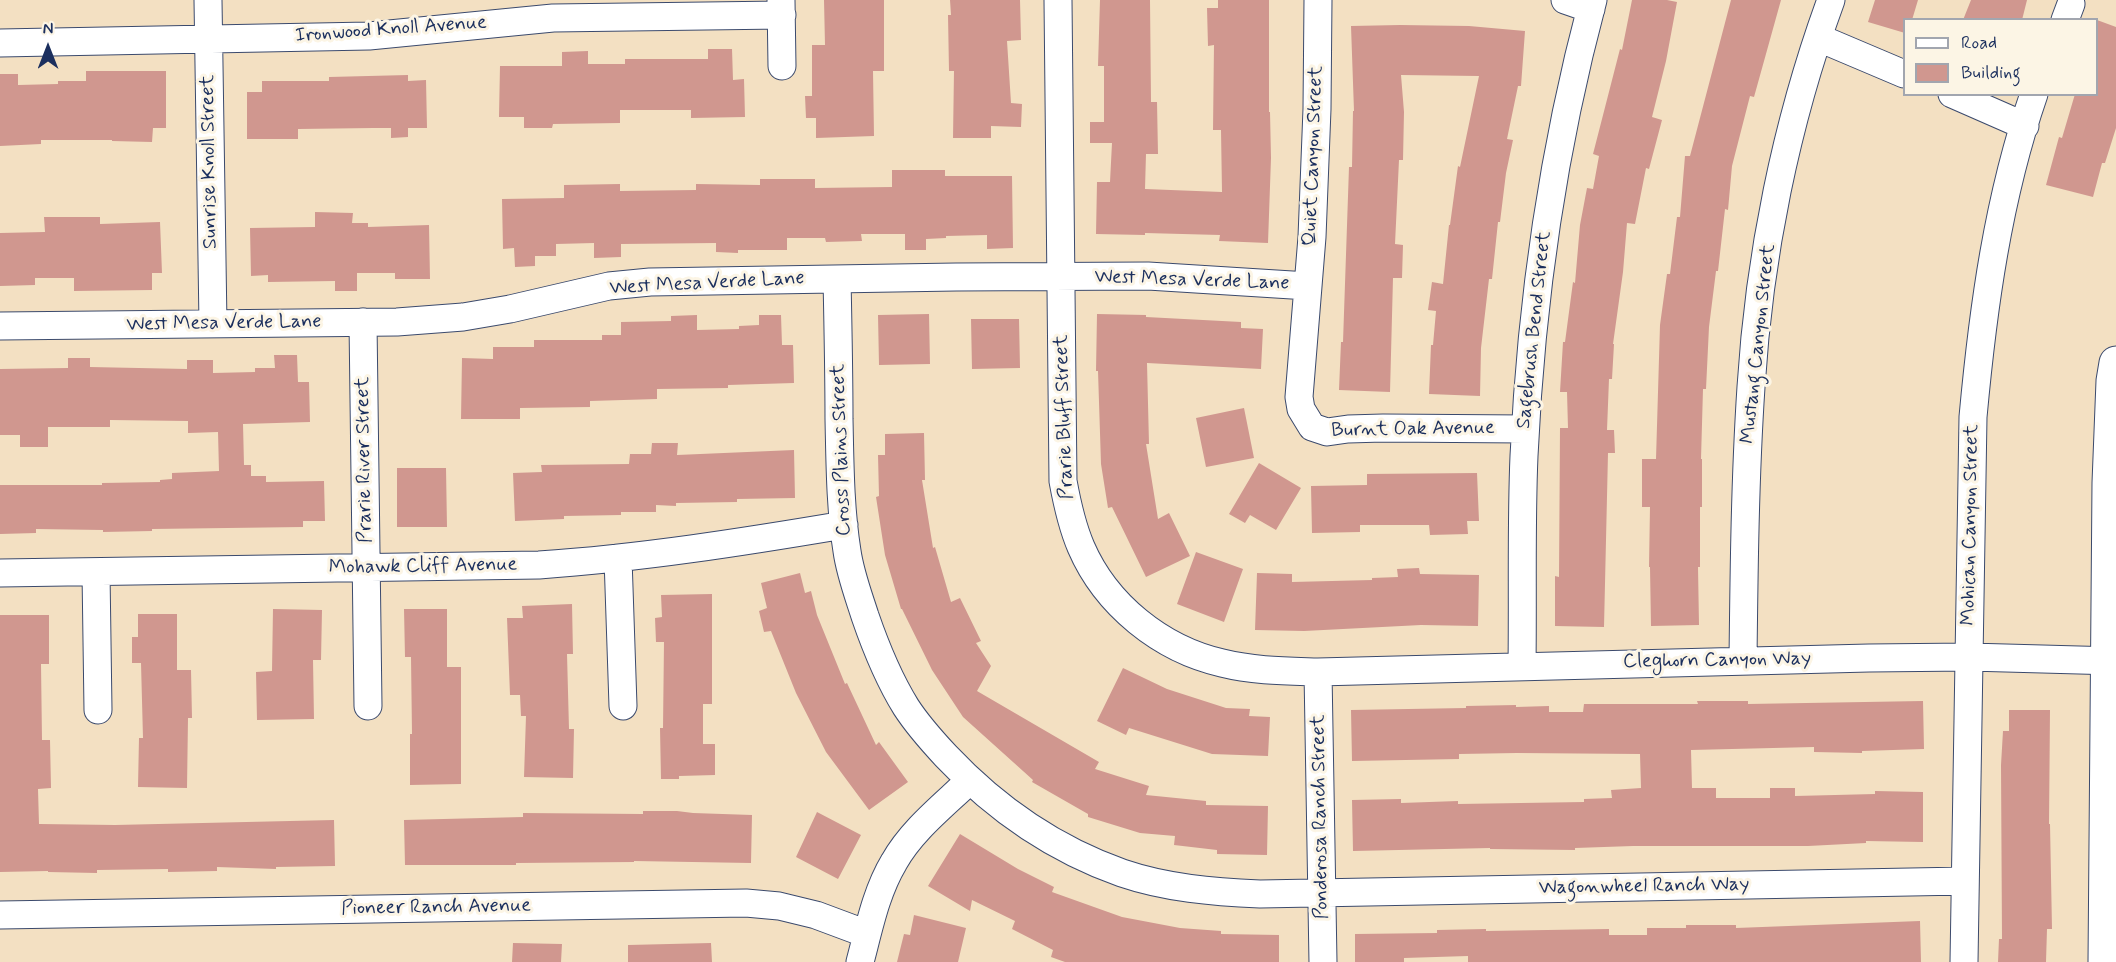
<!DOCTYPE html>
<html>
<head>
<meta charset="utf-8">
<style>
	body { margin:0 }
	#map { position:relative; width:2116px; height:962px; overflow:hidden; background:#f3e0c2; font-family:Mynerve,sans-serif }
	canvas { display:block }
	.legend { position:absolute; left:1903px; top:18px; width:195px; height:78px; box-sizing:border-box; background:#fcf5e5; border:2px solid #a2a6af; margin:0; padding:8px 10px; list-style:none; font-size:18px; color:#1b2f5e }
	.legend li { display:flex; align-items:center; gap:12px; height:30px }
	.legend b { width:30px; border:2px solid #a2a6af }
	.north { position:absolute; left:18px; top:18px; width:60px; height:60px; -webkit-text-stroke:4px #fcf5e5; paint-order:stroke; rotate:0deg; font-size:16px; font-weight:700; line-height:24px; text-align:center; color:#1b2f5e }
	.north::after { content:''; display:block; margin:auto; width:21px; height:27px; background:#1b2f5e; clip-path:polygon(50% 0,100% 100%,50% 72%,0 100%) }
</style>
</head>
<body>
<div id="map">
<canvas width="2116" height="962"></canvas>
<ul class="legend">
<li><b style="height:8px;background:#fff"></b>Road</li>
<li><b style="height:16px;background:#d0978f"></b>Building</li>
</ul>
<div class="north">N</div>
</div>
<script>
const ctx = document.querySelector('canvas').getContext('2d');
ctx.lineJoin = 'round';
function fillPath(path, color) {
  ctx.fillStyle = color;
  ctx.fill(path, 'evenodd');
}
function trace(path, color, width, dash) {
  ctx.strokeStyle = color;
  ctx.lineWidth = width;
  ctx.lineCap = dash ? 'butt' : 'round';
  ctx.setLineDash(dash || []);
  ctx.stroke(path);
}
function drawText(font, color, halo, rows, align = 'center') {
  ctx.font = font + ' Mynerve,sans-serif';
  ctx.lineWidth = 6;
  ctx.setLineDash([]);
  ctx.textBaseline = 'middle';
  ctx.strokeStyle = halo;
  ctx.fillStyle = color;
  for (const [text, x, y, turn = 0] of rows) {
    ctx.save();
    ctx.translate(x, y);
    ctx.rotate((+turn || 0) * Math.PI / 180);
    ctx.textAlign = isNaN(turn) ? turn : align;
    if (halo) ctx.strokeText(text, 0, 0);
    ctx.fillText(text, 0, 0);
    ctx.restore();
  }
}
fillPath(new Path2D(`
	M824,0H884V71H873L874,136L816,138V118H806L805,96H812V45H825Z
	M950,0H1020L1021,40L1007,41L1011,103L1022,104L1021,127L991,126V138H953L954,71H949L948,15H951Z
	M1100,0H1150L1151,102H1157L1158,154H1146L1145,189L1222,192L1221,130H1213L1214,45L1208,46L1207,8H1218V0H1269V112H1270L1271,158L1268,243L1219,241L1220,235L1145,233V235L1096,234L1097,182H1110L1112,143H1090V122H1104V66H1098Z
	M1632,0H1667L1677,2L1666,61L1652,117L1662,120L1649,169L1646,168L1635,224L1627,223L1623,272L1613,344H1614L1612,379H1609L1607,430H1614L1615,453H1608L1604,627L1555,626V576L1559,577L1560,428H1568L1567,392H1560L1563,342H1565L1573,282L1575,283L1580,225L1587,188L1593,189L1599,156L1593,154L1620,49L1622,50Z
	M1731,0H1781L1754,97L1750,96L1732,166L1728,210L1725,209L1718,271H1716L1709,327L1706,389H1703L1701,459H1702V507H1700V567H1698L1699,625L1651,626L1650,567H1649L1650,507H1642V459H1656L1660,325L1667,274H1670L1677,217H1680L1685,156H1690Z
	M1875,0H1918L1912,20H1905V33L1868,22Z
	M1971,0H2027L2022,20H1963Z
	M2097,20L2116,27V128L2105,163H2102L2093,197L2046,185L2059,137L2062,138L2075,94H2097Z
	M1400,25L1469,26L1525,31L1521,86H1518L1507,139L1513,140L1506,173L1500,222H1498L1492,279H1489L1481,348L1480,396L1429,394L1431,345H1433L1436,311L1428,310L1432,282L1443,284L1449,225H1450L1458,166L1460,167L1479,76L1401,75L1404,112L1403,160H1399L1395,244L1403,245L1402,278H1393L1390,392L1339,390L1341,342H1343L1349,167H1352L1353,111H1354L1351,26Z
	M708,49H732L733,80L744,79L745,117L691,118V110H620V123L553,124L552,128H524V117H499L500,66H562V52L588,51V64H625V59H708Z
	M86,71H166V128H153L152,142L112,141V140H41V144L0,146V74H18V85L58,84V81H86Z
	M408,75V81L426,80L427,128H408V137L391,138V128H373L298,129V139H247V92H262V81H329V77Z
	M892,170H945V176H1012L1013,248L987,249V235L946,236V238L926,239V250H905V234H861L862,241L826,242L825,238H787V250H738V253L716,252V243L621,244V257L594,258V243L556,244V256H535V266L515,267L514,248L503,249L502,199L564,198V185L620,184V191L696,190V184L760,185V179H815V188L892,187Z
	M315,212L353,213L352,223H368V227L429,225L430,279H395V273H357V291H335V281L268,282V275L251,276L250,228L315,227Z
	M44,217H100V224L160,222L162,273H152V290L74,291V278H35V285L0,286V233L45,232Z
	M929,314L930,364L879,365L878,315Z
	M1097,314L1146,315V317L1241,322V328L1263,329L1261,369L1147,363L1149,444H1146L1158,519L1169,513L1190,556L1146,577L1112,507L1108,508L1101,464L1098,371H1096Z
	M697,315V330L739,329V326L759,325V315H781L782,345H793L794,383L728,385V388L657,389V399L590,401V407L520,408V419H461L462,358L493,359V347H534V340H602V335H621V322L671,321V316Z
	M971,319H1019L1020,368L972,369Z
	M274,355H297L298,382H309L310,422L243,424L244,465H251V476H266V482L324,481L325,521H303V527L152,529V531L103,532V530L36,529V533L0,534V485H102V483L160,482V480L172,479V473L219,471L218,432L188,433V421L110,420V427H48V447H20V435H0V369L68,368V358H90V367L187,369V360H213V373L255,372V368H275Z
	M1244,408L1254,458L1206,467L1196,418Z
	M924,433L925,480H922L933,548L935,547L951,602L960,598L981,641L976,643L991,666L977,691L1099,762L1095,769L1149,786L1146,795L1206,801V805L1268,806L1267,855L1217,854V850L1174,845L1175,836L1140,833L1088,817V814L1032,782L1033,780L963,717L932,670L902,609H901L885,555L876,497L879,496L878,455H885V434Z
	M652,443H678L677,455L794,450L795,498L737,499V502L676,503V506L656,505V512H621V515L564,516V519L515,521L513,473L542,472L541,465L629,464L630,454H651Z
	M1259,463L1301,488L1276,530L1250,515L1245,523L1229,514Z
	M397,468H446L447,527H397Z
	M1477,473L1479,521H1467L1468,534L1430,535L1429,525H1360V532L1312,533L1311,486L1367,485V474Z
	M1196,552L1243,569L1224,622L1177,604Z
	M1419,568L1420,574L1479,575L1478,626L1421,625L1304,631L1255,630L1257,573L1292,574V582L1372,580V578L1398,577L1397,569Z
	M800,573L805,593L811,591L817,615L845,684L847,683L876,745L879,742L908,782L869,810L826,752L796,693L771,631L764,632L759,611L767,608L761,583Z
	M712,594V704H703V744H715V775L679,776V779H661L660,728H663L664,642H656L655,618L662,617L661,595Z
	M572,604L573,654H567L569,729H574L573,778L524,777L526,716H521L520,695H510L507,618H523L522,606Z
	M273,609L322,610L321,660H313L314,719L257,720L256,672L272,671Z
	M404,609H447V667H461V784L410,785V734H412L411,657H405Z
	M138,614H177V670H191L192,718H188L187,788L138,787L139,738H143L141,663H132V637H138Z
	M0,615H49V664H41L42,740H50L51,788L38,789L39,824L115,825L334,820L335,866L276,867V869L217,867V871L168,872V869L97,870V873L48,872V871L0,872Z
	M1123,668L1167,689L1226,708L1250,709L1249,716L1270,717L1268,756L1212,754L1129,728L1126,735L1097,721Z
	M1697,701H1748V704L1923,701L1924,749L1862,751V753L1814,752V747L1691,750L1692,788H1716V798H1770V788H1795V796L1875,794V791L1923,792V842L1866,841V843L1808,846H1633L1575,848V850L1490,849V848L1353,851L1352,800L1401,799V803L1458,801V804L1584,802V799L1612,798L1611,790L1641,788L1640,754L1517,753L1459,754V759L1352,761L1351,710L1466,708V706L1516,705V707L1549,706V712H1583L1584,704H1698Z
	M2009,710H2050L2049,824H2050L2052,929H2047L2046,962H1998L1999,939H2002L2001,765L2003,731H2009Z
	M643,811H677L693,813L752,815L751,863L634,861V862L516,863V865H405L404,820L523,817V813L643,814Z
	M817,812L861,835L838,879L796,857Z
	M960,834L1018,869L1054,887L1052,892L1122,917L1180,928L1221,931V934L1279,935V962H1065L1051,957L1053,950L1012,929L1015,921L972,900L970,911L928,886Z
	M914,915L966,928L958,962H897L904,934L910,935Z
	M1920,921L1921,962H1468V956L1404,958V962H1355V934L1437,933V930L1486,929V931L1609,929V935H1647V928H1686V925H1736V928Z
	M513,943L562,944L561,962H512Z
	M711,943L712,962H628V945Z`), '#d0978f');
const street = new Path2D(`
	M208,0L213,324
	M781,0L782,66
	M1058,0L1063,481C1067,503 1072,526 1081,547C1106,605 1161,649 1222,663C1254,671 1286,671 1318,672L1869,658L1969,657L2116,661
	M1318,0L1317,109L1312,237L1299,397L1301,409L1312,427L1327,432L1348,429L1383,428L1525,429
	M1565,0L1591,9
	M2065,20L2071,4
	M1819,38L1904,74
	M0,43L369,36L553,18L782,15
	M1952,94L2025,126
	M837,279C838,326 839,372 839,419C840,463 840,507 847,551C850,573 858,594 865,616C876,648 888,678 906,707C917,724 932,741 946,756C995,808 1054,849 1122,873C1166,888 1213,892 1260,894L1965,881
	M363,322L368,706
	M0,326L397,322L463,317L510,309L609,286L650,282L956,277L1148,276L1308,286
	M618,558L623,706
	M96,572L98,710
	M0,573L539,565C641,558 743,542 844,525
	M1743,661C1744,570 1745,478 1751,387C1759,257 1786,123 1831,0
	M1522,665C1523,596 1521,526 1524,456C1531,302 1553,149 1593,0
	M1318,672L1323,962
	M0,915L746,903L779,906L816,915L867,934
	M860,962C869,928 876,892 894,862C912,830 943,806 969,781
	M1964,962L1973,417C1983,308 1998,198 2034,94`);
const secondary = new Path2D(`
	M2105,962L2109,483L2113,381L2116,363`);
trace(street, '#3b4a6d', 29);
trace(secondary, '#3b4a6d', 35);
trace(street, '#fff', 27);
trace(secondary, '#fff', 33);
drawText('20px', '#1b2f5e', '#fcf5e5', [
	["Ironwood Knoll Avenue",391,30,-4],
	["Quiet Canyon Street",1314,156,-88],
	["Sunrise Knoll Street",210,162,-91],
	["West Mesa Verde Lane",1192,281,2],
	["West Mesa Verde Lane",707,284,-3],
	["West Mesa Verde Lane",224,324,-1],
	["Sagebrush Bend Street",1535,330,-84],
	["Mustang Canyon Street",1759,344,-84],
	["Prarie Bluff Street",1065,417,-92],
	["Burnt Oak Avenue",1413,430,-1],
	["Cross Plains Street",842,450,-92],
	["Prarie River Street",365,460,-91],
	["Mohican Canyon Street",1971,525,-89],
	["Mohawk Cliff Avenue",423,567,-1],
	["Cleghorn Canyon Way",1717,661,-1],
	["Ponderosa Ranch Street",1321,817,-91],
	["Wagonwheel Ranch Way",1644,887,-1],
	["Pioneer Ranch Avenue",436,908,-1]
]);
</script>
</body>
</html>
